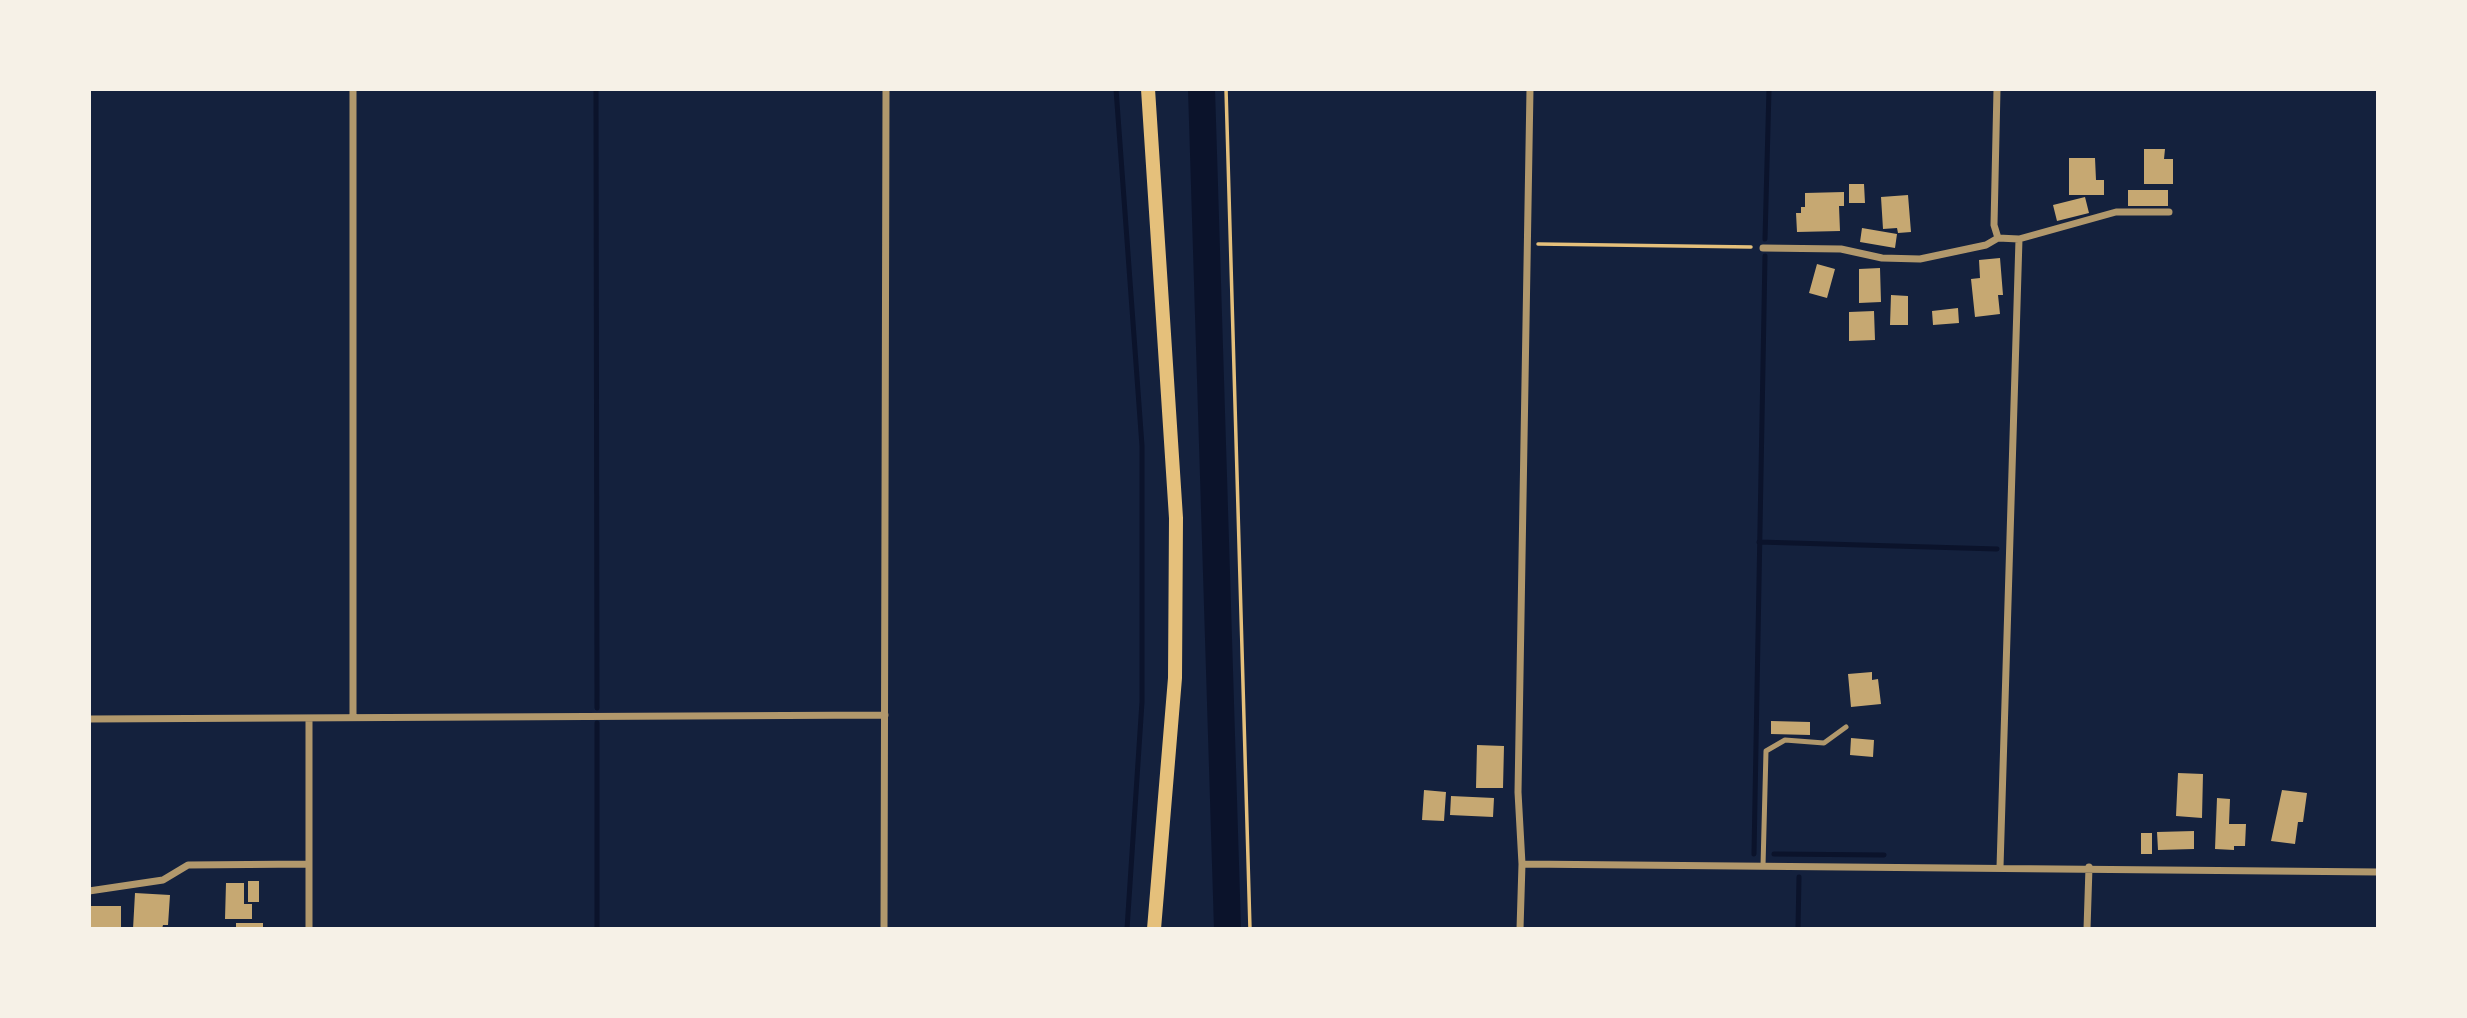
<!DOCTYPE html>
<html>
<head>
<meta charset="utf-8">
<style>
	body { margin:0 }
	#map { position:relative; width:2467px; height:1018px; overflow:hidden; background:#14213d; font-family:Karla,sans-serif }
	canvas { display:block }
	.frame { position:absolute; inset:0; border:91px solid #f6f1e7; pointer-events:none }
</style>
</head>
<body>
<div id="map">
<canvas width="2467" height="1018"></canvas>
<div class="frame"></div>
</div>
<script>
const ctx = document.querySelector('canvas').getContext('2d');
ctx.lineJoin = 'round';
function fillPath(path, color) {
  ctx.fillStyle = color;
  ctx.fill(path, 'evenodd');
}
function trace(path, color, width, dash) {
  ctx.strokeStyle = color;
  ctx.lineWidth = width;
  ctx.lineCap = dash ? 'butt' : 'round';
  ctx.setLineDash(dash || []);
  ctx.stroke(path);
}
fillPath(new Path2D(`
	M1188,89H1215L1241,929H1214Z`), '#0b132b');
trace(new Path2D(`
	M596,89L597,708
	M1116,89L1142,446V702L1127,929
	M1765,239L1769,89
	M1759,542L1997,549
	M597,723V929
	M1754,854L1765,256
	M1774,854L1884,855
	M1798,929L1799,877`), '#0b132b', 5);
fillPath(new Path2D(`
	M2144,149H2165L2164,159H2173V184H2144Z
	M2069,158H2095L2096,180H2104V195H2069Z
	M1849,184H1864L1865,203H1849Z
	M2128,190H2168V206H2128Z
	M1844,192V206H1839L1840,231L1797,232L1796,213H1801V207H1805V193Z
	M1908,195L1911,232L1898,233L1897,228L1883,229L1881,197Z
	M2085,197L2089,213L2057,221L2053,205Z
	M1862,228L1897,234L1895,248L1860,242Z
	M2000,258L2003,295H1998L2000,314L1975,317L1971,279L1980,278L1979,260Z
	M1817,264L1835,269L1827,298L1809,293Z
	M1880,268L1881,302L1859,303V269Z
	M1891,295L1908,296V325H1890Z
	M1958,308L1959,323L1933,325L1932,311Z
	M1874,311L1875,340L1849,341V312Z
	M1872,672V680L1878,679L1881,704L1851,707L1848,674Z
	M1771,721L1810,722V735L1771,734Z
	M1851,738L1874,740L1873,757L1850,755Z
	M1477,745L1504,746L1503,788H1476Z
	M2178,773L2203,774L2202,818L2176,816Z
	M1424,790L1446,792L1444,821L1422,820Z
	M2282,790L2307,793L2303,822H2298L2295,844L2271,841Z
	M1451,796L1494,798L1493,817L1450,815Z
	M2217,798L2230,799L2229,824H2246L2245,846H2234V850L2215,849Z
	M2194,831V849L2158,850L2157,832Z
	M2141,833H2152V854H2141Z
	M248,881H259V902H248Z
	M226,883H244V904H252V919H225Z
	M135,893L170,895L168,925H163L162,929H133Z
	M89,906H121V927L89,928Z
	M236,923H263V929H236Z`), '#c6a872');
trace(new Path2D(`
	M1226,89L1250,929
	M1538,244L1751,247`), '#e5c07b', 3.5);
trace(new Path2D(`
	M1763,866L1766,751L1785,740L1824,743L1846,727`), '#b1986c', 5);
trace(new Path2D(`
	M1997,89L1994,225L1998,238L2019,239L2000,867
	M2019,239L2116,212H2169
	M1763,248L1841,249L1882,258L1920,259L1986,245L1998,238
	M353,717V89
	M89,719L885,715
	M1522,864L2378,872
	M89,891L163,880L188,865L309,864
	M309,929V718
	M884,929L886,89
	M1520,929L1522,864L1518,792L1530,89
	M2087,929L2089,867`), '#b1986c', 7);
trace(new Path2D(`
	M1148,89L1176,518L1175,678L1154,929`), '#e5c07b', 14);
</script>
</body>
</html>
